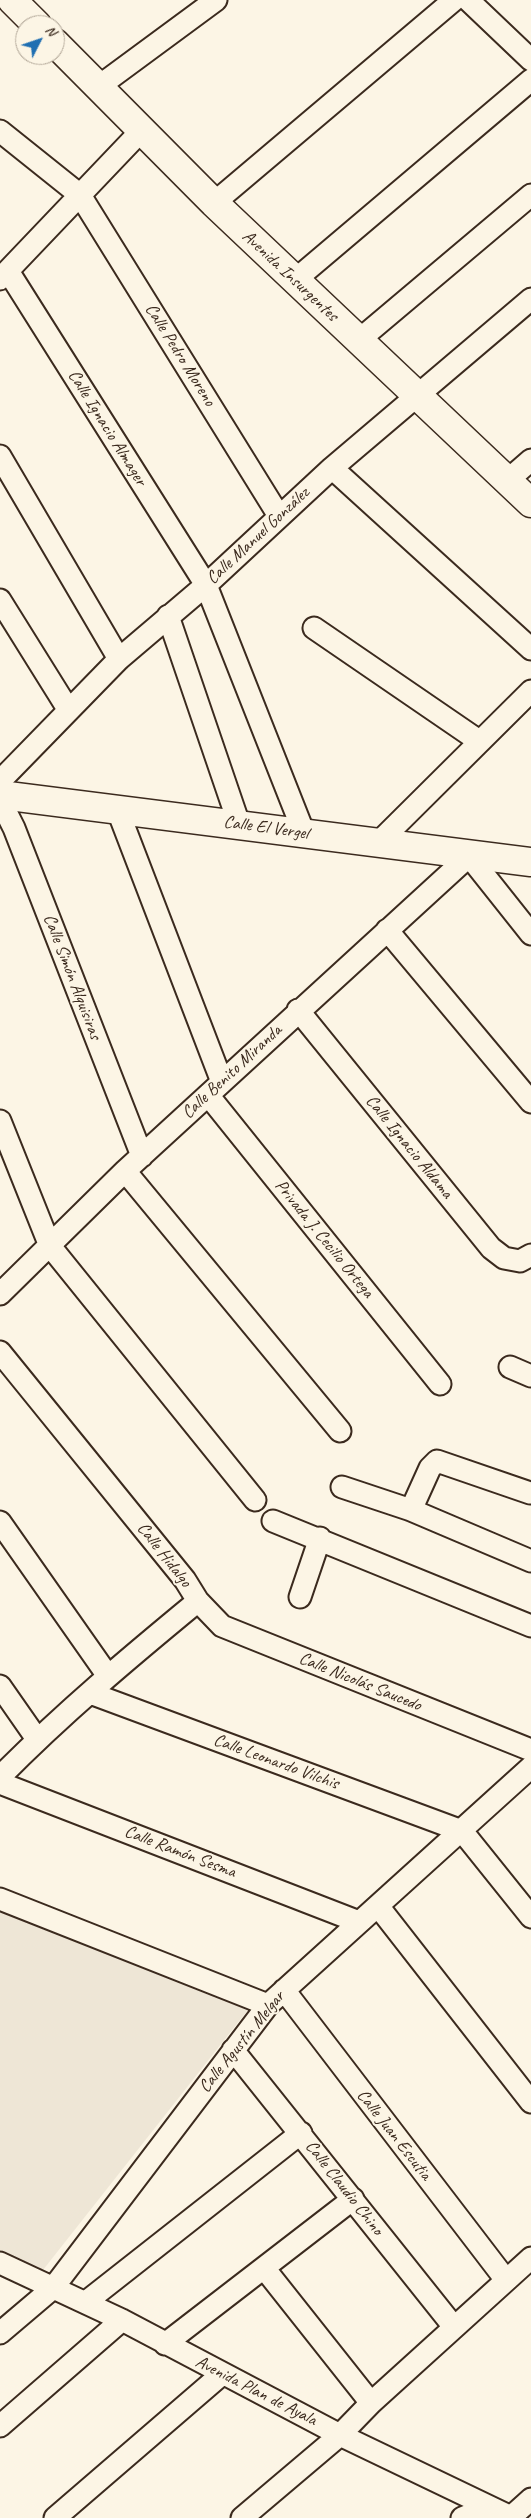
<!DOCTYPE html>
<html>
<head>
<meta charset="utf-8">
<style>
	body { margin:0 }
	#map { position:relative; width:531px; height:2518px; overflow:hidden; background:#fcf5e5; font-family:Caveat,sans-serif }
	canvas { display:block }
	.north { position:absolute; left:15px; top:15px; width:50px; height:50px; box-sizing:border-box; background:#fcf5e5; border:1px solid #afa495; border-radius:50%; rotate:49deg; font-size:14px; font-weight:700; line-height:20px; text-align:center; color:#3b2a1e }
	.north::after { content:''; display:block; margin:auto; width:18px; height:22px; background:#1f6fb2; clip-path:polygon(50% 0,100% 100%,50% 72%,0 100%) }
</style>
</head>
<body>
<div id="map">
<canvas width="531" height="2518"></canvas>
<div class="north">N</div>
</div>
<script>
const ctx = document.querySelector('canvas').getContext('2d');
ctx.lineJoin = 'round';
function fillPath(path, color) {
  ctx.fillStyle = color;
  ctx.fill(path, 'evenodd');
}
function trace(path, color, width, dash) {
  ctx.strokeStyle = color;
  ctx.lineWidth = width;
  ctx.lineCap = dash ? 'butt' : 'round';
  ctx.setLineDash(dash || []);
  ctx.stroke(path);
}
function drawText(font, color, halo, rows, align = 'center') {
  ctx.font = font + ' Caveat,sans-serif';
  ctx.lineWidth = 4;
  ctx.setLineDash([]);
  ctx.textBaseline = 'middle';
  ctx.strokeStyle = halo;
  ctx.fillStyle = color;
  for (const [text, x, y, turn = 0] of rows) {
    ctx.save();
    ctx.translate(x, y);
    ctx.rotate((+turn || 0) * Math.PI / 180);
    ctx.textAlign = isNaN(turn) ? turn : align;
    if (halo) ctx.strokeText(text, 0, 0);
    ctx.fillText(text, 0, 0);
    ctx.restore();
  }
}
fillPath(new Path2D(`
	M0,1909L251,2006L43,2270L0,2250Z`), '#eee6d6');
const street = new Path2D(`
	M468,0L531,60
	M98,87L216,0
	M0,131L80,195L279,516
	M214,203L454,0
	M8,271L206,585L304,833
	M0,279L141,131
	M295,280L531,80
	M359,340L531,195
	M0,456L119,659
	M332,468L531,649
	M508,480L531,460
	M0,600L68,709
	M168,616L239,824
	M314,628L479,741
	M0,787L3,778L119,659L206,585L332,468L531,299
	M0,800L14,828L142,1156
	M118,811L222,1082
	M377,844L531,691
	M387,930L531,1102
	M298,1010L491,1248L504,1258L520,1261L531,1255
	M208,1095L440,1384
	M0,1121L50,1246L255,1500
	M125,1171L340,1431
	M0,1294L125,1171L469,856L531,934
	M0,1352L185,1580L198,1601L222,1626L531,1750
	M510,1367L531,1376
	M342,1487L411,1510L531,1561
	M411,1510L430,1468L437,1461L530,1493
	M273,1521L531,1626
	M0,1522L108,1676
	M300,1597L320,1538
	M0,1686L37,1739
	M90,1693L462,1831L531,1917
	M0,1777C62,1714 130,1657 198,1601
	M0,1783L359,1922
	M0,1899L268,2005
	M378,1906L531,2102
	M284,1990L506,2280
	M233,2050L454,2327
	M0,2263L122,2320L340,2435L513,2518
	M264,2268L371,2403
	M86,2302L301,2133
	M0,2333L53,2288L268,2005L531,1767
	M165,2344L353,2199
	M0,2426L122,2320
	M511,2517L531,2499
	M55,2518L222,2374
	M242,2518L340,2435L371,2403L531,2258
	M462,2518L489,2507`);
const secondary = new Path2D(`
	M12,0L37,25
	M55,43L214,203L531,503
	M0,795L531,862`);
trace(street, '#3b2a1e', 25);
trace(secondary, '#3b2a1e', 31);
trace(street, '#fcf5e5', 21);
trace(secondary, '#fcf5e5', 28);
drawText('18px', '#3b2a1e', '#fcf5e5', [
	["Avenida Insurgentes",290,276,43],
	["Calle Pedro Moreno",180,355,58],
	["Calle Ignacio Almager",107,428,58],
	["Calle Manuel González",258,536,-43],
	["Calle El Vergel",266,828,8],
	["Calle Simón Alquisiras",72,977,69],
	["Calle Benito Miranda",232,1072,-43],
	["Calle Ignacio Aldama",409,1147,51],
	["Privada J. Cecilio Ortega",324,1239,51],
	["Calle Hidalgo",164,1555,52],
	["Calle Nicolás Saucedo",360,1682,22],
	["Calle Leonardo Vilchis",276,1762,20],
	["Calle Ramón Sesma",180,1852,21],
	["Calle Agustín Melgar",242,2042,-51],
	["Calle Juan Escutia",394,2135,52],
	["Calle Claudio Chino",344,2188,52],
	["Avenida Plan de Ayala",256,2391,27]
]);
</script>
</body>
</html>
